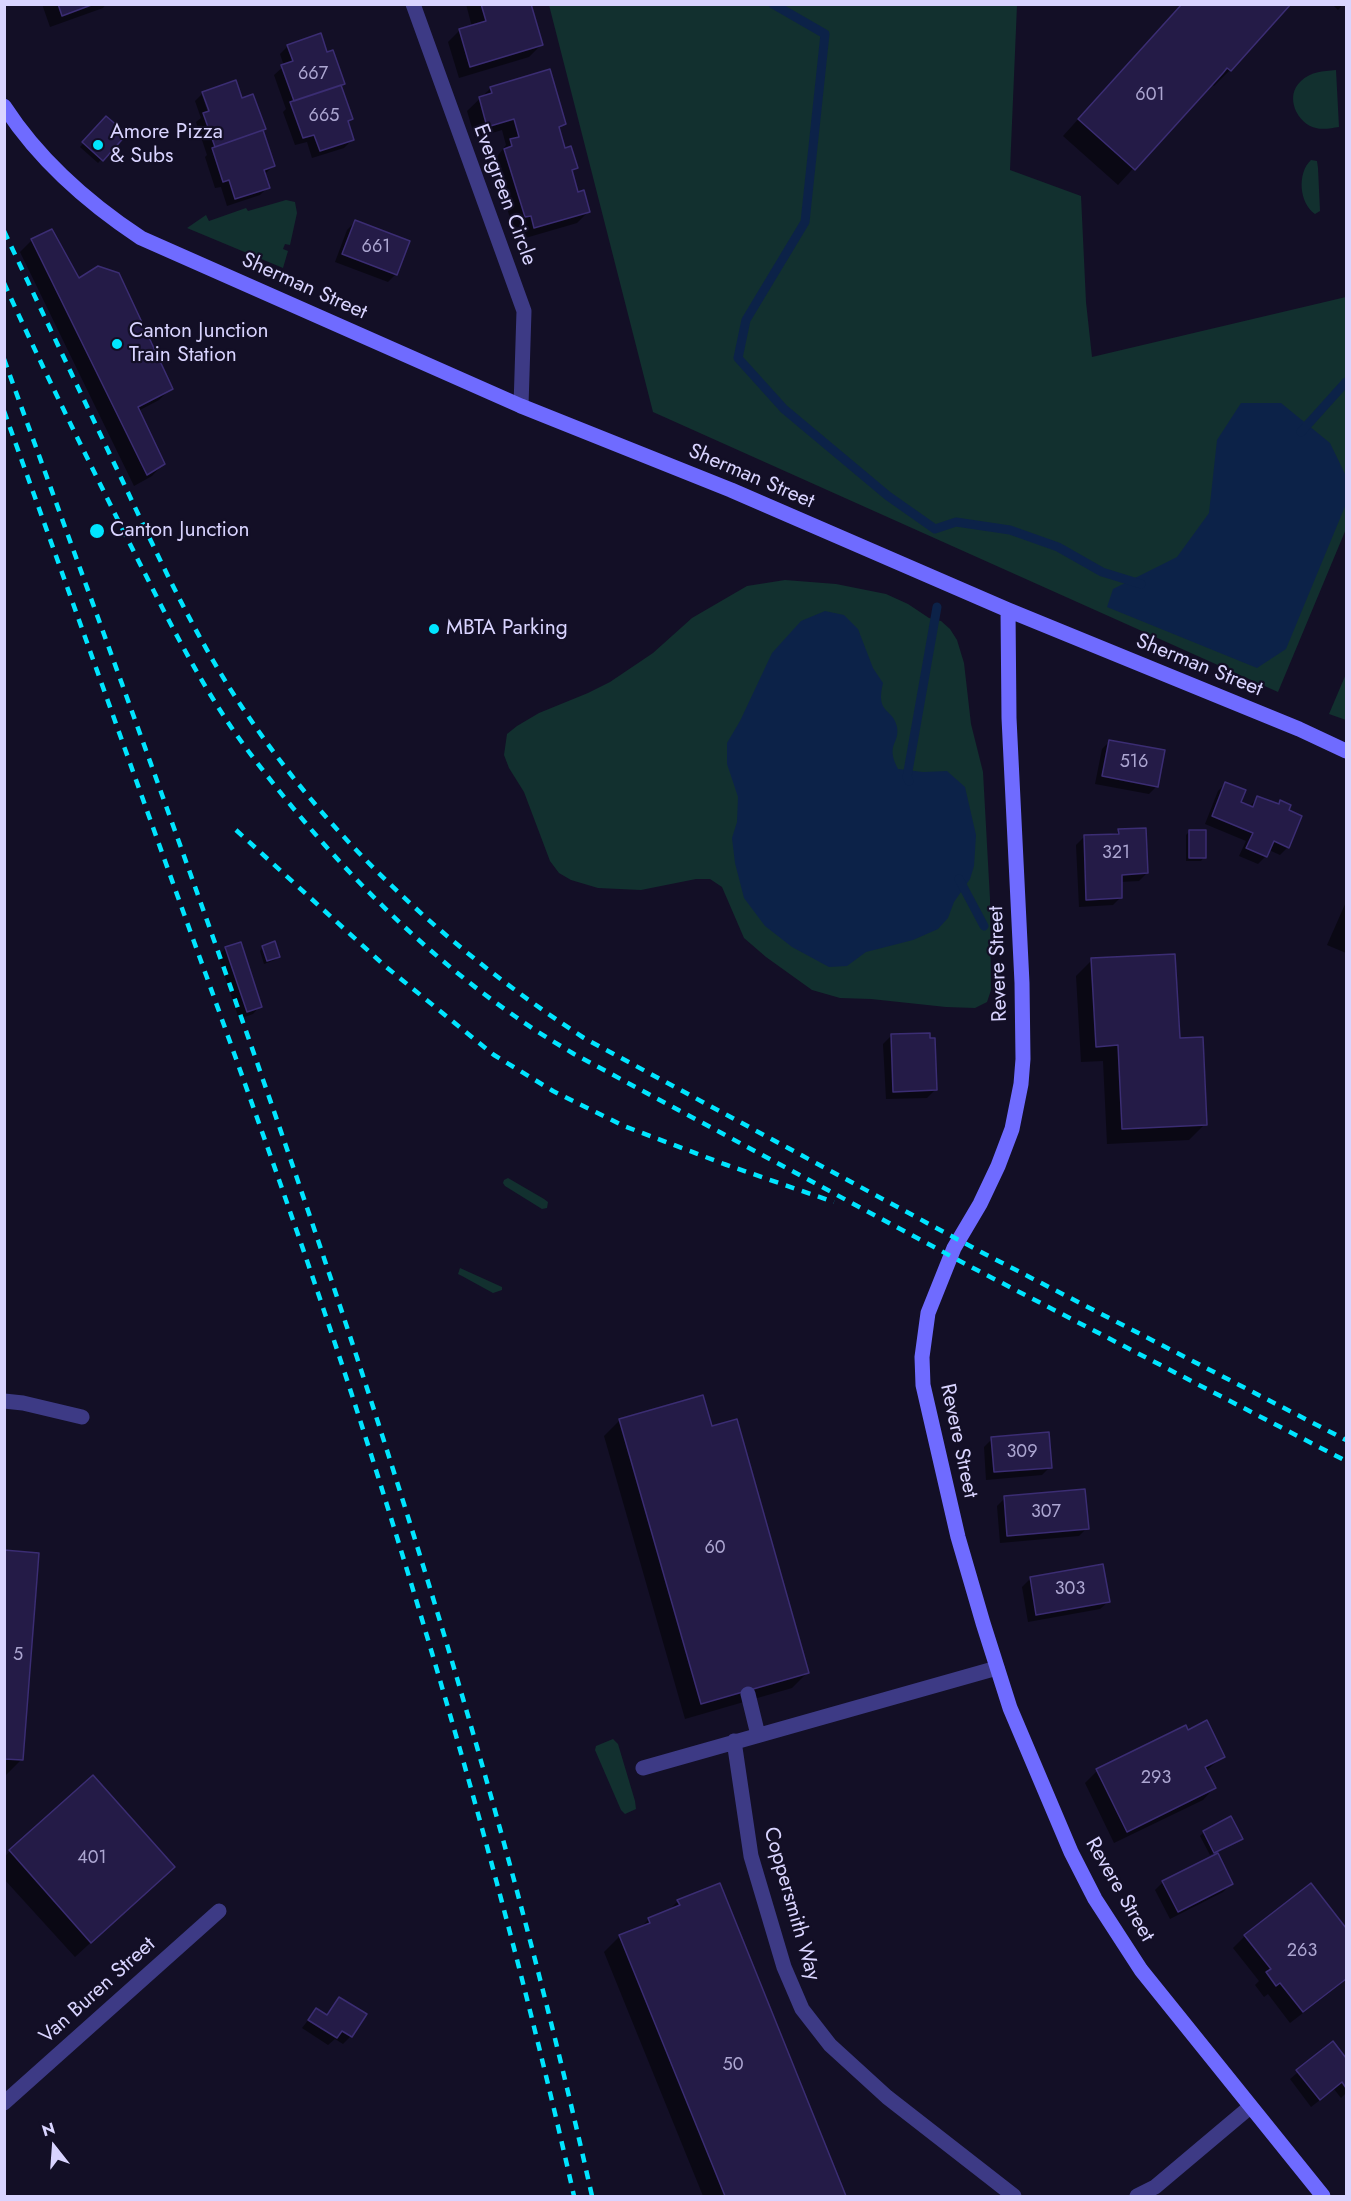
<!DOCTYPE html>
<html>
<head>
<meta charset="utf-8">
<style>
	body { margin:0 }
	#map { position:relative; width:1351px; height:2201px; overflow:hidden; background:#130f26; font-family:Jost,sans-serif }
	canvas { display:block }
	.frame { position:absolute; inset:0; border:6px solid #d9d4ff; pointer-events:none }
	.north { position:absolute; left:24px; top:2117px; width:60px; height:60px; -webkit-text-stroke:4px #130f26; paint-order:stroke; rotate:343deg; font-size:16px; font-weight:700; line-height:24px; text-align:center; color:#d9d4ff }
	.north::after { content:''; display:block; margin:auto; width:21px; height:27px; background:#d9d4ff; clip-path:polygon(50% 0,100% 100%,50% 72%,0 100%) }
</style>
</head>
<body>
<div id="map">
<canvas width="1351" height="2201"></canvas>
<div class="frame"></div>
<div class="north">N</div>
</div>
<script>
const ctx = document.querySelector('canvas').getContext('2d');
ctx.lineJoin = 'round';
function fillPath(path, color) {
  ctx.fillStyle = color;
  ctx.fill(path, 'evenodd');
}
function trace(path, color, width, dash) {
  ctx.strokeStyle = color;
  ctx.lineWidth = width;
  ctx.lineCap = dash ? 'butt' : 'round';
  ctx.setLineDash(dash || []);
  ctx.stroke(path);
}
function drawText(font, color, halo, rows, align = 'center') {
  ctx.font = font + ' Jost,sans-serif';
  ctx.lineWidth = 4.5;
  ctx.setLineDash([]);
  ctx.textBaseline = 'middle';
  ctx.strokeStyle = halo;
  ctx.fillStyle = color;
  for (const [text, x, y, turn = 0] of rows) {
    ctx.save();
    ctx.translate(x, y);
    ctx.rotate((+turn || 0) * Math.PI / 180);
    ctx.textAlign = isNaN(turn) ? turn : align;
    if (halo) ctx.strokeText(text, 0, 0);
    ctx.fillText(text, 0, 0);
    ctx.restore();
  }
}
fillPath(new Path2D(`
	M549,5H1017L1010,170L1081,196L1086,302L1092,357L1346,297V529L1278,692L653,412Z
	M1336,70L1339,127C1332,128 1323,130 1316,128C1297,124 1284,96 1301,81C1310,72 1323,71 1336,70Z
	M1311,160L1317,161L1318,168L1320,211L1315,214C1299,203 1297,173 1311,160Z
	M286,200L295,202L297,213L290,245L285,244L283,249L288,251L283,268L187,228L206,215L209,221L246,208L248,211Z
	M785,580L836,584L886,594L908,604L929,618L941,621L950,629L957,640L964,663L971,724L983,772L990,899L991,990L987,1002L975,1008L946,1007L871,999L840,998L812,990L766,957L744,938L722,887L710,879H696L641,890L598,888L571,880L559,873L550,861L524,792L509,768L504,755L507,734L517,726L539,713L588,693L610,682L653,653L692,618L747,586Z
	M1346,674V720L1329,714Z
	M508,1178L544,1199L548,1202L547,1208L542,1209L505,1186L503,1183L504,1180Z
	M460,1268L502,1287V1290L493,1293L462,1276L458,1274Z
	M613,1739L618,1744L635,1801L636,1809L625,1814L621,1810L595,1750L596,1746Z`), '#12302f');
fillPath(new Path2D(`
	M1241,403H1281L1330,443L1346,476V504L1286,649L1257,668L1107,607L1113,589L1177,557L1209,513L1217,440Z
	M825,611L844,615L858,629L873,668L883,683C875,715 893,707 897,727C900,744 885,744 898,769L923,772L947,771L965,787L976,835L974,866L970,879L954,902L948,918L938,929L913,940L866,952L847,966L829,967L792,947L765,926L744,898L735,863L732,838L737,822L738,797L727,764V743L740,721L772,653L801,621Z`), '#0c2248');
fillPath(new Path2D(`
	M42,4H106L103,8L50,27Z
	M466,4H529L541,45L529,57L459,78L448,42L460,30L472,27Z
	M1182,4H1289L1230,70L1214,86L1211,84L1118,185L1063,136Z
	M1332,4H1343L1338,10Z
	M288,46L327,54L343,84L340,86L351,118L347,123L352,140L344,148L312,158L307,142L295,145L283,112L286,109L274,75L284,66L280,54Z
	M491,88L564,124L558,130L564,150L576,167L571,172L577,194L589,211L577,223L522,239L519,227L513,228L493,162L506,145L502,130L475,138L467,111Z
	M203,93L241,99L264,129L262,132L273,166L265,174L268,187L260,195L227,206L221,187L215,188L205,157L207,155L196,122L201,118L195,101ZM202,95H205L213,118L210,119Z
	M106,118L124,135L98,163L80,147Z
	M355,222L396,274L388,282L335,262L347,230Z
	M32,240L171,388L159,400L138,411L164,463L152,476L134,486L20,252Z
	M1110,741L1157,786L1149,794L1095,784L1102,749Z
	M1226,783L1239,803L1249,807L1258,797L1277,805L1280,802L1288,847L1280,855L1269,850L1266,856L1258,864L1239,856L1246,841L1205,824L1218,791Z
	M1119,831L1147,873L1139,881L1120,882L1121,897L1113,905L1079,907L1076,845L1084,837L1114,836Z
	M1189,832L1204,857L1201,861H1186V835Z
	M1346,902V953L1327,945Z
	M263,947L278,956L275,960L264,964L260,951Z
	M226,948L260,1006L253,1014L239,1019L218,956Z
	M1092,960L1178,1040L1205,1124L1189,1140L1107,1144L1103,1061L1081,1062L1076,976Z
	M891,1036L935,1090L927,1098L886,1099L883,1044Z
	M620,1420L711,1428L808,1672L792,1688L685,1719L604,1436Z
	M992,1439L1050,1467L1042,1475L986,1480L984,1447Z
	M1005,1498L1087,1528L1079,1536L1000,1543L997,1506Z
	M4,1552L21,1760L5,1776H4Z
	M1102,1566L1108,1602L1100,1609L1028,1622L1022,1587L1030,1579Z
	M1187,1732L1223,1756L1206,1771L1214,1788L1203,1800L1114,1843L1085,1783L1097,1771Z
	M93,1777L173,1867L75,1957L4,1879V1857Z
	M1204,1832L1241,1838L1210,1855L1200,1836Z
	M1163,1882L1231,1884L1223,1892L1170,1919L1155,1890Z
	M719,1885L845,2196H703L604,1952L620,1936L640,1928L649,1919L668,1911L678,1901Z
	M1311,1885L1346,1931V1980L1290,2023L1268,1994L1264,1997L1255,1985L1259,1981L1233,1948L1245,1936Z
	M339,1998L351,2036L343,2044L335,2039L328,2045L302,2028L316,2010L325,2016Z
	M1333,2043L1346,2060V2093L1341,2098L1334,2089L1311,2107L1290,2079Z`), '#0007');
trace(new Path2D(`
	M773,4L825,34L805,222L746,320L738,358L784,409L888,496L935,529L956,522L1010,530L1058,547L1102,572L1141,584
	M1301,432L1346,382
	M909,781L907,777L937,607
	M959,879L984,926`), '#0c2248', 9);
const building = new Path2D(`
	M58,4H94L62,16Z
	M481,4H531L543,45L470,67L459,29L486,21Z
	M1182,4H1291L1231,71L1227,68L1223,73L1135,170L1078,119Z
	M321,33L327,52L333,50L345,84L294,101L281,65L293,61L287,45Z
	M550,69L566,124L559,127L565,148L571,146L578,168L572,170L578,192L584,190L590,212L534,228L531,216L525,217L504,149L512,146L510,139L519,137L514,119L487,127L479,97L492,93L490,87Z
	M236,80L242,98L253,94L266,129L215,147L203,113L209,111L202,92Z
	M341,85L353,119L348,121L354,140L320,151L314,135L303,138L290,102Z
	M106,116L127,134L103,161L82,142Z
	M263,130L275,166L264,170L270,188L235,199L229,180L223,182L212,148Z
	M355,220L410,241L397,275L342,254Z
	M52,229L79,278L98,266L119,273L173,389L138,407L165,464L147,475L31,239Z
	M1109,740L1165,750L1158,787L1102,776Z
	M1225,782L1246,790L1241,802L1253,807L1257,796L1279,804L1280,800L1291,805L1289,810L1302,816L1289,848L1274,841L1267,857L1246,848L1253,833L1212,816Z
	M1146,828L1148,873L1122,875V898L1086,900L1084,835L1119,834L1118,829Z
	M1189,830H1206V858H1189Z
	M275,941L280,957L267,961L262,946Z
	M241,942L262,1007L247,1012L225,947Z
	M1175,954L1180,1038L1203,1037L1207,1125L1122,1129L1118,1045L1096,1047L1091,958Z
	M930,1033V1038H935L937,1090L893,1092L891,1034Z
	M703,1395L712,1426L737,1419L809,1673L701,1704L619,1419Z
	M1049,1432L1052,1468L994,1472L991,1437Z
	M1085,1489L1089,1529L1007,1536L1004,1496Z
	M4,1550L39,1553L23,1760L4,1759Z
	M1103,1564L1110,1602L1036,1615L1030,1577Z
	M1207,1720L1225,1757L1205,1767L1216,1788L1127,1832L1096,1769L1186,1725L1188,1730Z
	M93,1775L175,1867L91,1943L9,1850Z
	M1231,1816L1243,1839L1214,1853L1203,1831Z
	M1218,1853L1233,1884L1178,1912L1162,1881Z
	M720,1883L846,2196H725L619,1935L650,1923L648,1918L680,1905L677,1900Z
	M1311,1883L1346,1928V1979L1303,2012L1280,1983L1276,1986L1266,1972L1271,1969L1244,1935Z
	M339,1997L367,2014L352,2037L342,2031L337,2038L308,2020L316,2008L327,2015Z
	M1333,2041L1346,2058V2088L1342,2082L1320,2100L1296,2070Z`);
fillPath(building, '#241b47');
trace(building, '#3b2d73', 1.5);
trace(new Path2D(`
	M413,4L524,311L521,406
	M4,1401L23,1403L82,1417
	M748,1694L758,1735
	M734,1741L751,1856L784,1967L802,2009L830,2045L887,2097L1014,2196
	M643,1768L997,1668
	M4,2103L219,1911
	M1137,2196L1155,2187L1250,2107`), '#3d3a85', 15);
trace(new Path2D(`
	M4,106C39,160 88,203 141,238L521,406L731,490L1008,610L1299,729L1346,751
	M1008,610L1009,718L1022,983L1023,1059L1021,1084L1012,1129L998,1166L980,1204L954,1248L928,1313L922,1357L923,1385L958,1537L983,1623L1010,1708L1071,1852L1095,1899L1141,1970L1323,2196`), '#6f6bff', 15);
trace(new Path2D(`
	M4,231C44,316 84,400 124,484C156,552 189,623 229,687C320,831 442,945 584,1038L981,1252L1346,1440
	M4,283C44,371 87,458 130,544C166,615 201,688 249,752C324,852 413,946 516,1017C534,1030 554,1042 574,1054L973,1268L1346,1461
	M4,359C223,964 452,1568 592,2196
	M4,411C70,594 135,778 201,961C252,1103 303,1245 350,1389C436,1654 513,1924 574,2196
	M236,830L385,966L494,1055L553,1091L624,1126L724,1164L834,1202`), '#00e5ff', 4.5, [9, 8]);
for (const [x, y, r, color] of [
	[98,145,6,"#00e5ff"],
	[117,344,6,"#00e5ff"],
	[97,531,8,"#00e5ff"],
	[434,629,6,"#00e5ff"]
]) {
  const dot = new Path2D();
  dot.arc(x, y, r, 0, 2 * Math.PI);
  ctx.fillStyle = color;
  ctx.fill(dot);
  trace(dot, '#130f26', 2);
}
drawText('18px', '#aca6d1', null, [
	["667",313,75],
	["601",1150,96],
	["665",324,117],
	["661",376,248],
	["516",1134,763],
	["321",1116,854],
	["309",1022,1453],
	["307",1046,1513],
	["60",715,1549],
	["303",1070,1590],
	["5",18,1656],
	["293",1156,1779],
	["401",92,1859],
	["263",1302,1952],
	["50",733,2066]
]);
drawText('21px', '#d9d4ff', '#130f26', [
	["Amore Pizza",110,133],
	["& Subs",110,157],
	["Canton Junction",129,332],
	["Train Station",129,356],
	["Canton Junction",110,531],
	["MBTA Parking",446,629]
], 'left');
drawText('21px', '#d9d4ff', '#130f26', [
	["Evergreen Circle",504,195,70],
	["Sherman Street",304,287,24],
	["Sherman Street",751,477,23],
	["Sherman Street",1199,666,22],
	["Revere Street",999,964,-92],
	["Revere Street",958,1441,78],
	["Revere Street",1119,1890,60],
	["Coppersmith Way",791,1904,74],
	["Van Buren Street",98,1991,-42]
]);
</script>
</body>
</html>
